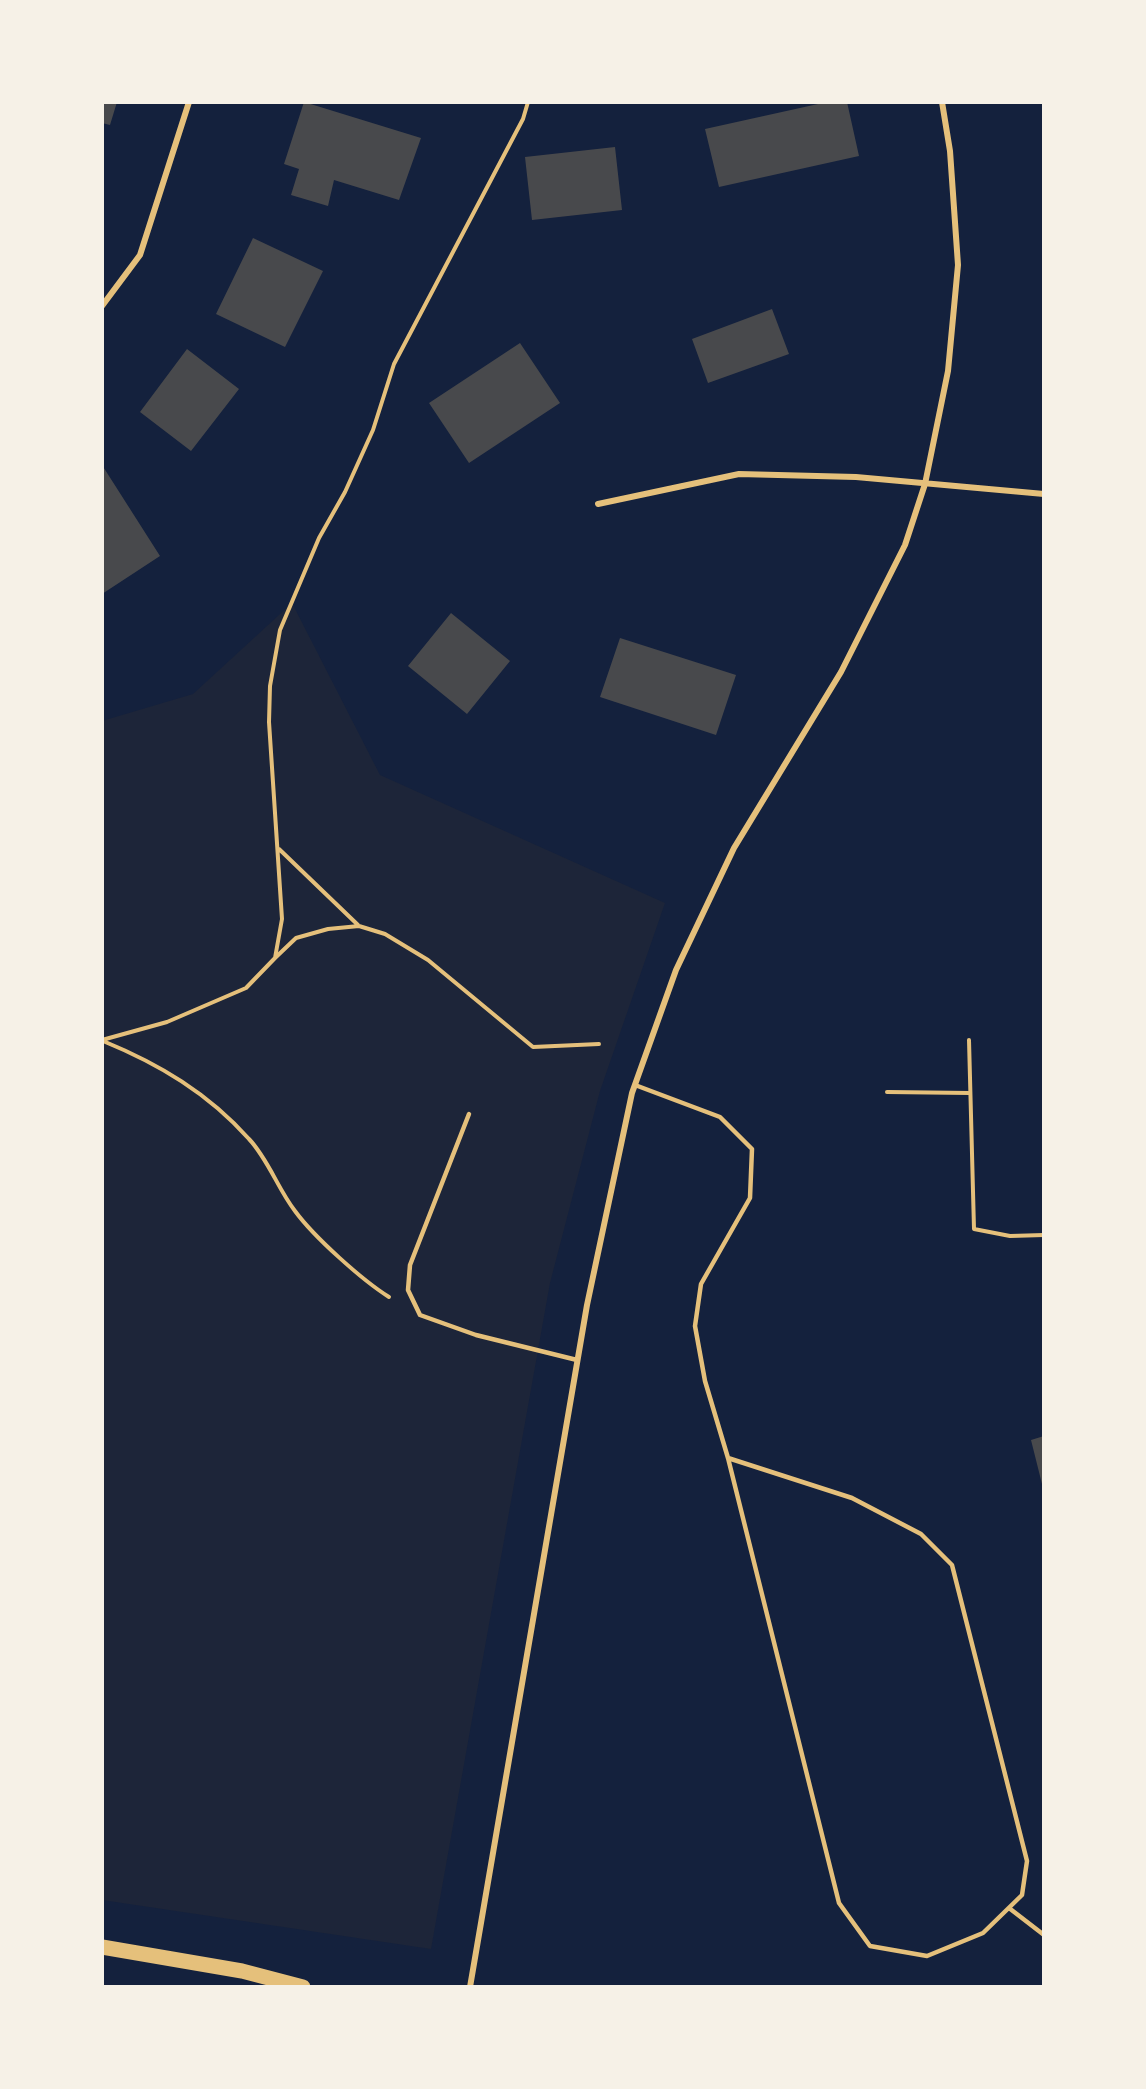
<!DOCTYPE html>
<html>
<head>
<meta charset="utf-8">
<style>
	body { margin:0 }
	#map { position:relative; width:1146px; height:2089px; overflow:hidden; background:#14213d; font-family:"Alegreya Sans",sans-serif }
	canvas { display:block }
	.frame { position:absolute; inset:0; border:104px solid #f6f1e7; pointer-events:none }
</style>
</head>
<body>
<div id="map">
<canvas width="1146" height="2089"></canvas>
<div class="frame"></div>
</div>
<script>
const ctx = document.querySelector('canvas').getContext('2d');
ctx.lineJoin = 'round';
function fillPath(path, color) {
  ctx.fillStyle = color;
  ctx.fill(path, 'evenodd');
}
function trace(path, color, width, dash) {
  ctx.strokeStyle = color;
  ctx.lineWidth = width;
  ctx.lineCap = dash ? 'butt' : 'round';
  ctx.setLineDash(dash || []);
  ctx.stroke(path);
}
fillPath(new Path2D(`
	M292,603L380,775L665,903L600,1091L550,1283L431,1949L102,1900V721L193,694Z`), '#1d2539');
fillPath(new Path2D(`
	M102,102H117L110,125L102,123Z
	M304,102L421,138L399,200L334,180L328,206L291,195L299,169L284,164Z
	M827,102H847L859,156L719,187L705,129Z
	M615,147L622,210L532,220L525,157Z
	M253,238L323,271L285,347L216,314Z
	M772,309L789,354L708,383L692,339Z
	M520,343L560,403L469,463L429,403Z
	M187,349L239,389L191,451L140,412Z
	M102,465L160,556L102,594Z
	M451,613L510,661L467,714L408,666Z
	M620,638L736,675L716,735L600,697Z
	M1044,1436V1488H1043L1031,1440Z`), '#48494c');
trace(new Path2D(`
	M279,849L358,925
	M275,958L296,938L328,929L359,926L385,934L428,960L533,1047L599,1044
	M102,1040L167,1022L246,988L275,958L282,919L269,722L270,686L280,630L319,538L345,492L373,430L394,364L523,119L528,102
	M969,1040L974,1229L1010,1236L1044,1235
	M103,1041C159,1064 208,1093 249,1139C268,1159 278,1189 295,1211C314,1237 362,1280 389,1297
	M887,1092L970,1093`), '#e5c07b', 4);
trace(new Path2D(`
	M635,1085L720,1117L752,1149L750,1198L701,1284L695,1326L705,1381L728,1458L839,1903L870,1946L927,1956L983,1933L1022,1895L1027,1861L952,1565L921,1534L852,1498L728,1458
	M469,1114L410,1265L408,1290L420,1315L476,1335L577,1360
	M1009,1908L1044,1935`), '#e5c07b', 4.5);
trace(new Path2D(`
	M102,306L140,255L189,102
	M598,504L739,474L856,477L1044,494
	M470,1987L587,1305L632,1093L676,970L734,848L841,672L905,545L925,484L948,371L958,265L950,151L942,102`), '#e5c07b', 6);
trace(new Path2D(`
	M102,1947L242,1971L303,1987`), '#e5c07b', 15);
</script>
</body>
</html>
